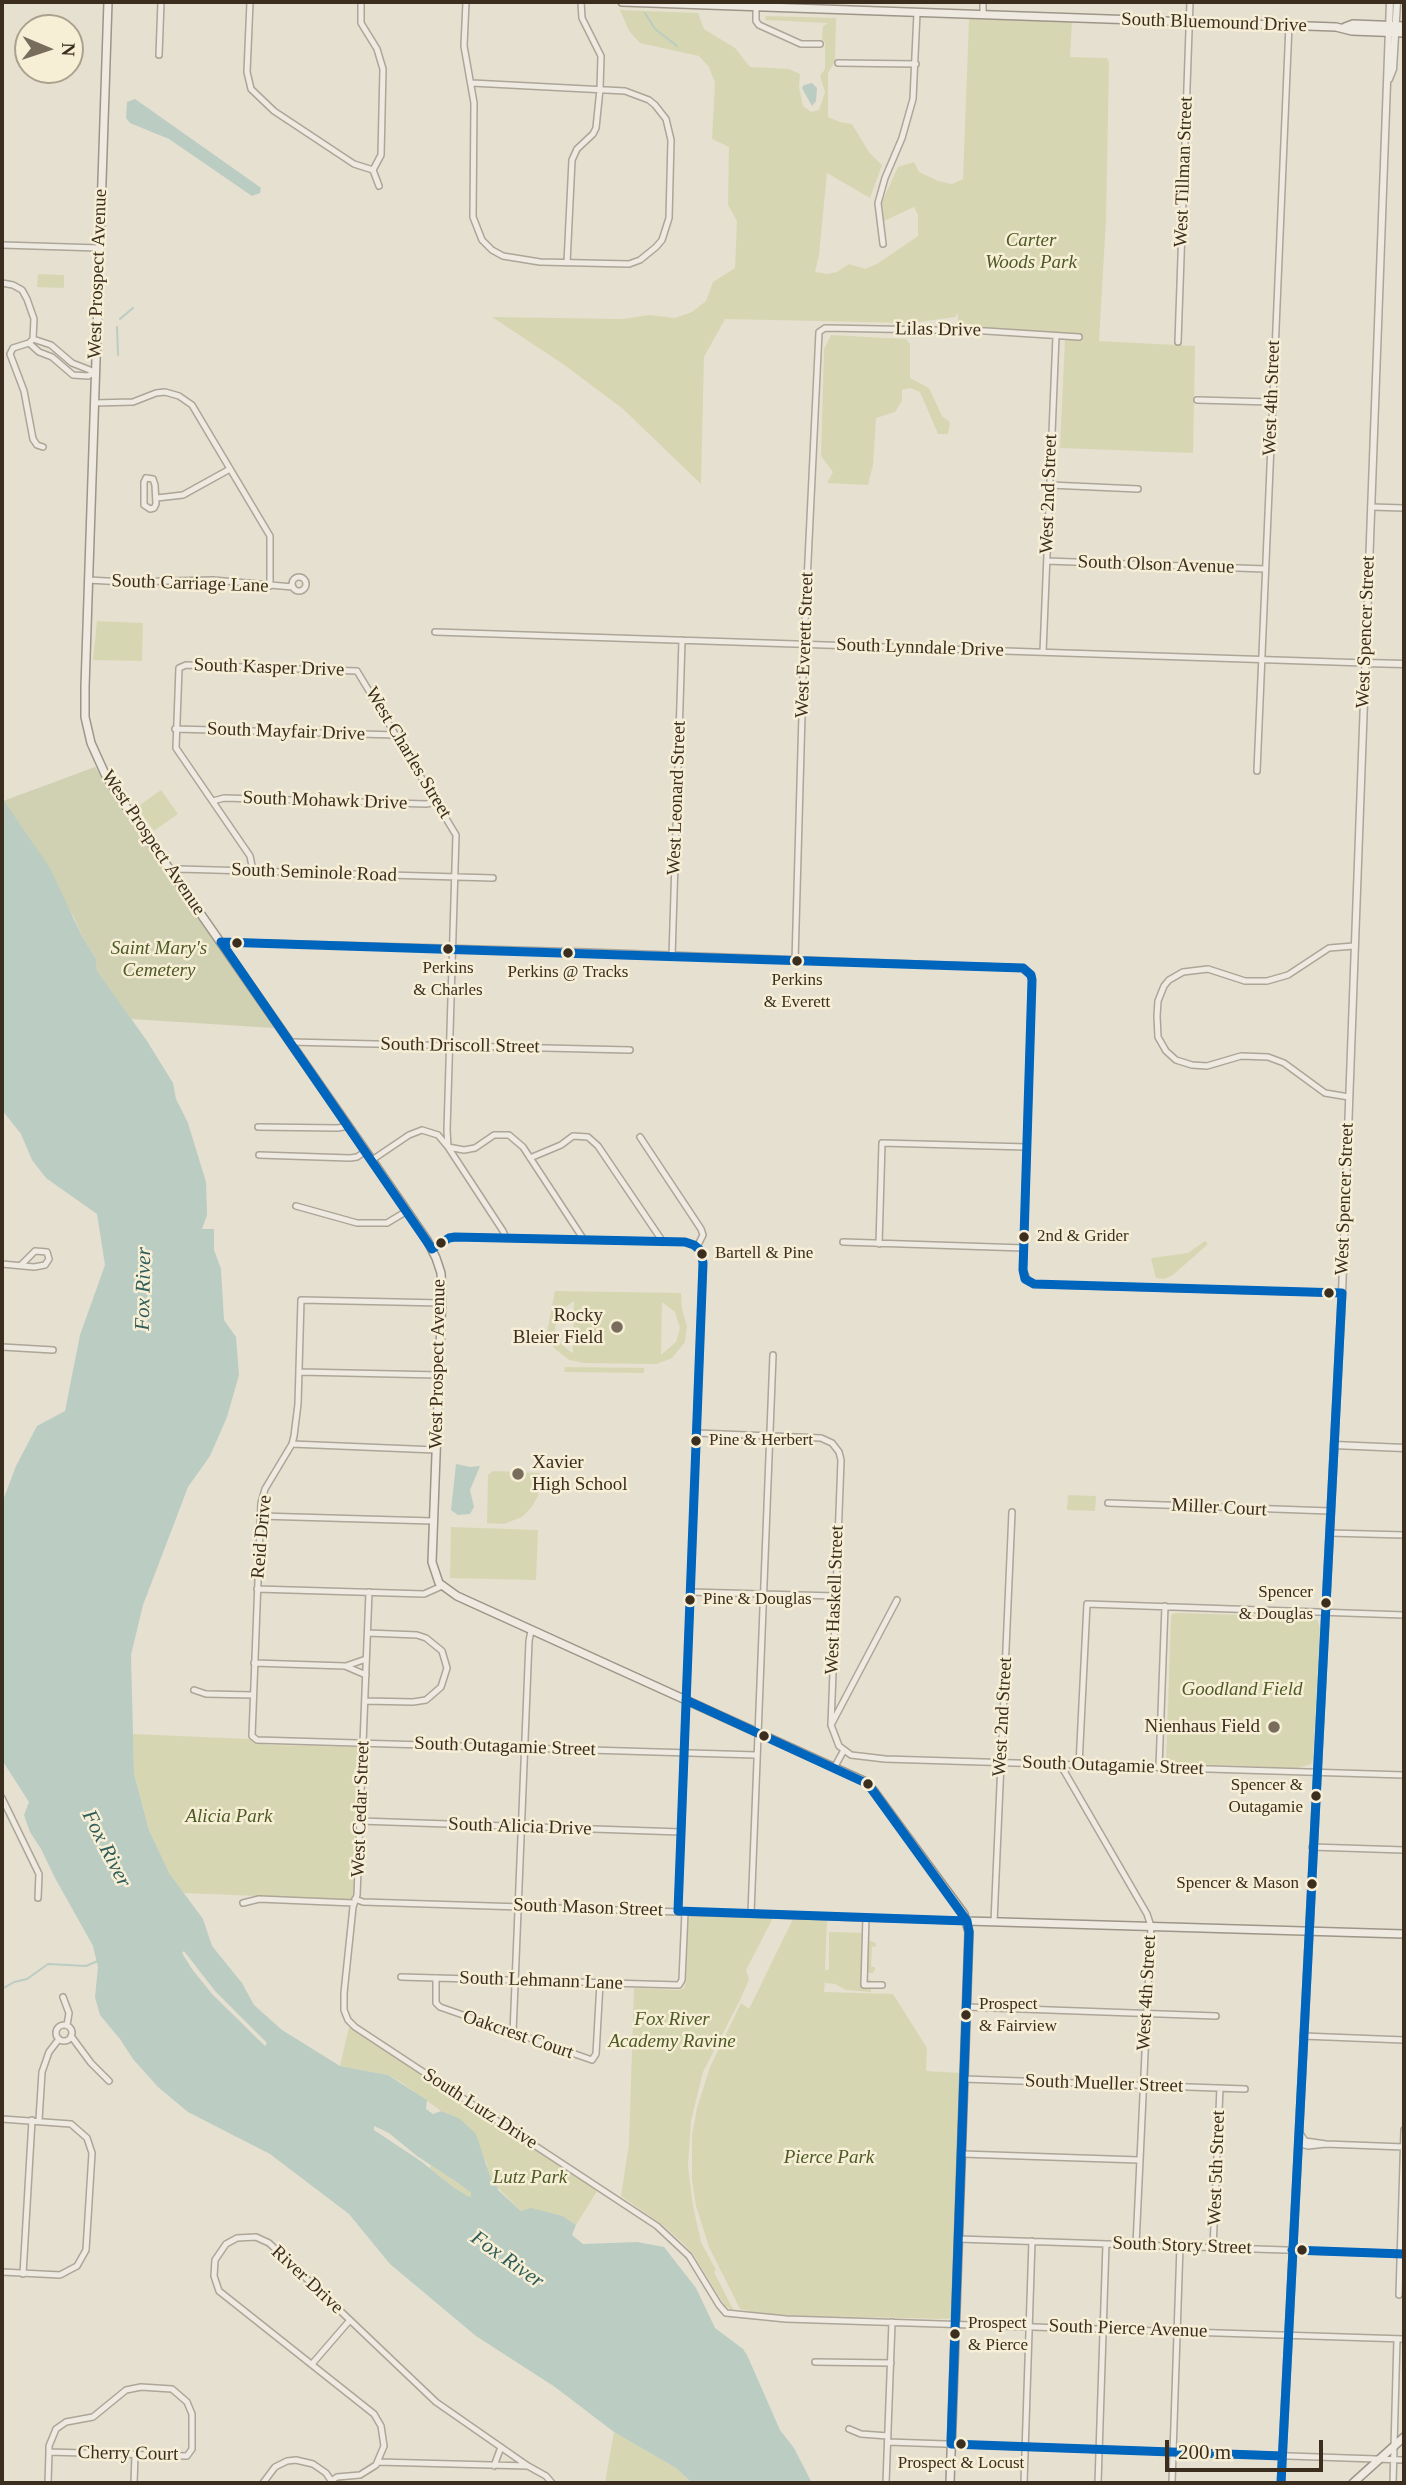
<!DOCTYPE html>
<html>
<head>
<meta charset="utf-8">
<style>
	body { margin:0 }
	#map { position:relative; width:1406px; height:2485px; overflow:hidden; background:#e6e0d0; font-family:"Times New Roman",serif }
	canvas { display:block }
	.frame { position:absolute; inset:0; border:4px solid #3c2e1f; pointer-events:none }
	.north { position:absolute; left:14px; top:14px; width:70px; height:70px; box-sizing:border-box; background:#f7eed6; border:2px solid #aca18d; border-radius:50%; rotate:92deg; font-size:19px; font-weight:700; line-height:28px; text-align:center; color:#3c2e1f }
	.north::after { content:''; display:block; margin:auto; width:24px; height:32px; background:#786c5d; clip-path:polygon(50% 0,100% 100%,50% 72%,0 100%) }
	.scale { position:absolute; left:1165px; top:2440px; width:158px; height:32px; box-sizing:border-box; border:4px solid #3c2e1f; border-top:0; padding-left:9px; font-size:21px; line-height:24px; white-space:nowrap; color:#3c2e1f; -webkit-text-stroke:5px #f7eed6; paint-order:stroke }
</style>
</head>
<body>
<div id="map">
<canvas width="1406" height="2485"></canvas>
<div class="frame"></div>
<div class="north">N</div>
<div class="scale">200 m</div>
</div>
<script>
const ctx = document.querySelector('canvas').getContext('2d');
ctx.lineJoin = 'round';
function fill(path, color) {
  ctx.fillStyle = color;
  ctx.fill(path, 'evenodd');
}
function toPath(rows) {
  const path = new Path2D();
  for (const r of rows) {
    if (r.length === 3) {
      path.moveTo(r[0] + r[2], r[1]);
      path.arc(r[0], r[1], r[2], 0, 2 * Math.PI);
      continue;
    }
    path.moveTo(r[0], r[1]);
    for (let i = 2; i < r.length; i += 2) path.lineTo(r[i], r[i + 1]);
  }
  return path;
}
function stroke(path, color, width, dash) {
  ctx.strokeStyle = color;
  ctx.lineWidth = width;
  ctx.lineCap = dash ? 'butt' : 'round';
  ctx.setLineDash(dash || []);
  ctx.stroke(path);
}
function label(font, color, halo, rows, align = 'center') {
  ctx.font = font + ' "Times New Roman",serif';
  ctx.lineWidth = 5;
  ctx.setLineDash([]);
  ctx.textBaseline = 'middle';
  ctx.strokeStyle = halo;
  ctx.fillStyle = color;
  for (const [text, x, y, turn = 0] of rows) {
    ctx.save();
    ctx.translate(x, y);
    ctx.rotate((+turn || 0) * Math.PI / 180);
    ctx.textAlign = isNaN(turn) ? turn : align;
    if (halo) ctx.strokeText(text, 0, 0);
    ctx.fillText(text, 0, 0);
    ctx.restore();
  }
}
fill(toPath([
	[620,10,698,13,704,29,735,48,750,67,789,69,800,74,799,87,803,106,811,112,819,110,825,92,820,76,825,69,825,43,822,39,823,26,828,23,765,20,766,16,836,18,835,61,828,73,828,117,840,122,852,124,869,152,882,165,870,198,827,173,819,255,815,272,827,274,837,272,849,264,865,269,877,264,918,236,918,215,914,207,884,221,882,202,898,167,914,162,919,172,938,181,952,184,963,179,969,19,1072,22,1070,57,1107,58,1109,62,1106,220,1099,341,1195,346,1193,453,1060,448,1065,339,1080,340,1080,334,958,326,958,313,955,317,911,323,725,319,704,357,701,484,623,409,563,364,492,317,623,319,649,315,675,318,692,312,706,301,713,282,735,268,737,221,728,205,729,147,712,139,715,83,709,67,699,56,640,43,629,31],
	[38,274,64,275,64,288,37,287],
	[831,335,906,339,910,344,910,378,929,388,942,416,950,422,948,434,938,434,920,392,910,388,902,390,902,401,895,412,876,418,873,465,868,485,827,483,833,472,821,456,824,349],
	[97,621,143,623,142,661,93,660],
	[161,790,178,814,154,831,137,807],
	[1205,1241,1208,1244,1173,1275,1164,1279,1156,1278,1151,1258,1188,1253],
	[555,1291,681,1293,682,1309,687,1326,685,1342,672,1358,657,1364,584,1363,569,1360,554,1348,547,1332],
	[574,1301,573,1352,572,1353,559,1342,555,1328,560,1311],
	[662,1302,675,1312,680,1328,676,1342,661,1355],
	[565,1367,644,1368,644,1373,564,1372],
	[493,1471,540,1473,538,1496,531,1508,522,1517,504,1524,487,1523,488,1475],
	[1068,1495,1096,1496,1095,1511,1067,1510],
	[451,1527,538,1530,536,1580,450,1578],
	[1177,1613,1312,1617,1318,1621,1320,1629,1313,1758,1311,1764,1298,1768,1166,1763,1171,1618,1172,1614],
	[133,1734,249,1739,268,1745,357,1747,360,1751,354,1890,351,1900,184,1893,169,1874,149,1830,134,1774],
	[694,1915,773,1918,746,1970,749,1979,741,1998,703,2072,691,2121,688,2166,693,2206,701,2242,716,2270,714,2272,734,2311,725,2306,693,2254,684,2244,664,2226,621,2196,629,2144,634,1988,679,1990,684,1988,686,1982,688,1919],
	[793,1919,827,1920,825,1971,829,1969,829,1932,868,1933,868,1940,876,1943,876,1946,872,1947,871,1967,875,1967,875,1970,873,1973,867,1973,867,1979,871,1980,871,1992,846,1990,835,1984,826,1983,825,1981,824,1992,893,1994,927,2048,926,2071,960,2073,952,2316,948,2319,768,2315,740,2309,709,2247,696,2206,692,2181,692,2136,697,2108,710,2067,741,2003,749,2009],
	[350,2023,599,2188,576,2225,563,2216,531,2209,521,2211,492,2182,488,2176,487,2163,459,2118,441,2111,401,2082,388,2075,340,2066],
	[431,2165,458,2183,471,2193,471,2196,469,2198,456,2189,430,2168],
	[614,2432,676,2468,692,2483,605,2483]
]), '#d6d7b2');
fill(toPath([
	[95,767,119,803,274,1028,131,1019,104,982,97,971,96,959,82,936,74,917,3,801]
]), '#d0d1b2');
fill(toPath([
	[812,83,817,88,816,101,812,106,802,88,804,85],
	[135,99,257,185,261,188,260,193,252,196,169,139,130,123,126,118,127,102],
	[2,798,50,868,82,936,96,959,97,971,147,1041,173,1083,176,1099,188,1123,206,1182,207,1215,202,1229,214,1229,214,1250,221,1269,224,1320,236,1337,239,1375,227,1417,210,1456,188,1487,143,1605,131,1655,134,1774,149,1830,169,1873,203,1919,212,1946,242,1983,254,2005,282,2030,340,2066,388,2075,427,2100,426,2109,433,2114,441,2111,459,2118,476,2134,492,2182,497,2184,498,2190,521,2211,531,2208,563,2216,576,2225,572,2235,583,2244,637,2242,664,2247,696,2288,715,2328,743,2349,747,2355,780,2430,794,2448,812,2483,692,2483,676,2468,614,2432,555,2387,476,2336,390,2264,349,2214,270,2154,188,2112,158,2087,133,2059,120,2039,100,2015,95,1997,98,1967,93,1946,55,1878,41,1849,30,1832,24,1815,29,1802,2,1760,2,1503,16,1466,37,1426,65,1411,80,1335,105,1265,97,1214,46,1178,32,1160,21,1134,2,1110],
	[184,1951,215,1991,267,2043,265,2046,212,1994,192,1969,182,1953],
	[374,2126,389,2133,417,2156,458,2183,471,2193,471,2196,469,2197,456,2189,422,2162,374,2130],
	[456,1464,470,1467,480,1466,470,1490,474,1507,470,1514,458,1515,451,1510]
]), '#bbccc2');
stroke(toPath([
	[645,13,655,29,677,46],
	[120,319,133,308],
	[117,327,118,355],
	[2,1989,14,1982,27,1979,48,1964,86,1966,98,1961]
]), '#bbccc2', 2);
const minor = toPath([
	[250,2,247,72,251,89,274,111,354,164,373,170,381,155,383,69,377,49,361,23,361,2],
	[466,2,464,46,474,103,473,217,482,240,492,250,503,256,540,262,629,264,640,260,656,247,662,240,669,218,671,140,666,119,655,105,649,100,625,91,472,83],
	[756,2,756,21,759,25,801,44,820,44],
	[983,15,983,2],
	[159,55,161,2],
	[838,63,916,64],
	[373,170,379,186],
	[883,244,878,203,885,178,902,138,913,99,917,13],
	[2,245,99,248],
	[567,263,572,160,577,149,593,134,596,128,600,89,601,56,582,18,581,2],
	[2,283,13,285,22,290,27,299,34,319,33,339,29,343,13,348,10,354,24,391,33,439,37,445,43,447],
	[33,339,51,345,72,363,95,372],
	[1178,342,1190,2],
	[29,343,39,352,52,357,73,375,88,376,95,372],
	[1197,400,1271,402],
	[94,403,133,402,156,393,165,392,179,396,192,405,270,536,270,586],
	[146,478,153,479,155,485,156,504,154,508,150,509,144,505,144,482,146,478],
	[1050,485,1138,489],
	[157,498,183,495,230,469],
	[1371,507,1404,508],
	[1047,561,1265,569],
	[299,584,7],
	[88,580,125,582,213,580,293,587],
	[435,632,1365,663],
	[1043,652,1056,336],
	[175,729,397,735],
	[1257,771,1289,25],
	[213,801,224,798,426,804,437,802],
	[172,871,179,869,493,878],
	[253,871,250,856,176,748,179,668,186,665,357,671,456,835,447,1130,448,1147,503,1231,506,1238],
	[221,942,588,952,1023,968,1031,975,1032,980,1023,1270,1028,1281,1034,1284,1056,1285,1342,1293],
	[672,957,682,640],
	[795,961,804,644,819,332,825,328,986,331,1079,337],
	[290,1042,630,1050],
	[1349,1097,1325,1093,1284,1063,1268,1057,1241,1056,1207,1066,1192,1065,1176,1060,1166,1051,1158,1037,1157,1016,1158,1001,1164,986,1169,980,1183,972,1208,969,1245,981,1267,981,1288,975,1329,948,1354,946],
	[258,1127,338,1128,348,1126],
	[640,1137,701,1229,703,1235,697,1247],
	[259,1155,350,1158,357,1157,366,1151],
	[530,1158,561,1145,573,1136,588,1137,598,1146,663,1242],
	[372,1160,409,1135,422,1130,438,1135,448,1147,464,1150,475,1148,494,1135,509,1135,523,1147,584,1240],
	[296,1206,357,1223,387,1223,407,1211],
	[843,1242,1024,1248],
	[879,1244,882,1143,1027,1147],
	[432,1249,449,1238,455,1237,685,1242,694,1245,701,1251,703,1263,678,1911],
	[2,1264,34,1267,45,1265,49,1259,47,1252,35,1251,21,1265],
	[442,1303,301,1300,298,1404,294,1436,292,1444,265,1489,261,1503,252,1736,257,1740,756,1755],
	[2,1347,53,1350],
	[300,1372,439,1375],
	[697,1433,821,1438,832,1443,839,1452,841,1460,831,1725,839,1746,851,1755,885,1759,1404,1775],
	[292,1444,436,1450],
	[1108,1503,1330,1511],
	[260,1516,433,1521],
	[1329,1533,1404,1535],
	[257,1589,424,1594,442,1586],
	[369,1592,357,1895,353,1907,344,1993,344,2010,348,2020,355,2027,657,2226,689,2256,719,2305,726,2313,786,2319,1404,2339],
	[690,1592,835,1596],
	[254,1663,345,1666,366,1675],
	[346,1666,366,1659],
	[194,1690,206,1694,253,1695],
	[365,1701,413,1702,426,1700,441,1687,447,1668,442,1651,426,1638,417,1635,368,1633],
	[831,1725,897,1600],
	[1060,1764,1147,1914,1151,1926,1136,2245],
	[1079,1765,1087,1604,1404,1615],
	[1159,1767,1165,1606],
	[834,1768,844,1750],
	[2,1798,39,1874,38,1898],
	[360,1821,681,1832],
	[1312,1847,1404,1850],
	[355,1899,363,1902,967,1921],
	[243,1903,259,1899,354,1903],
	[751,1913,773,1355],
	[866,1917,864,1985,882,1985],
	[994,1922,1012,1512],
	[401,1977,679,1985,682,1980,685,1912],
	[436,1978,436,2003,440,2007,592,2060,596,2054,600,1983],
	[63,1997,69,2013,67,2025],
	[967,2007,1216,2016],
	[64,2033,8],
	[513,2033,529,1641,531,1631],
	[71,2036,91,2063,109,2081],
	[1303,2036,1404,2040],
	[964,2079,1245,2089],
	[2,2119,71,2124,87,2138,92,2153,86,2250,77,2266,60,2275,2,2272],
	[39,2120,42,2072,49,2052,59,2039],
	[1300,2133,1305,2141,1326,2144,1404,2147],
	[1298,2143,1308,2146,1326,2144],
	[962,2154,1139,2160],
	[959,2239,1404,2254],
	[1213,2248,1220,2088],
	[23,2274,32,2120],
	[1399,2295,1404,2130],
	[815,2362,891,2363],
	[312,2364,350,2320],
	[849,2429,861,2434,888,2436],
	[888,2442,1404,2460],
	[378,2462,528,2466],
	[494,2466,501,2447],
	[331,2481,337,2477,360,2475,376,2465,384,2446,381,2426,374,2414,219,2291,214,2276,215,2260,226,2244,237,2238,256,2237,269,2243,436,2402,528,2466,546,2476,552,2483],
	[48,2483,49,2452,49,2446,56,2429,66,2422,93,2417,126,2390,141,2387,172,2389,187,2402,192,2414,192,2449,187,2456,49,2452],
	[134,2483,135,2455],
	[263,2483,275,2467,287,2461,296,2460,313,2464,326,2473,332,2482],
	[886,2483,892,2322],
	[1024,2483,1032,2241],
	[1098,2483,1106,2244],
	[1172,2483,1180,2246],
	[1393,2483,1397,2339]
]);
const tertiary = toPath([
	[1389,79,1393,69,1397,2],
	[1365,663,1404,664],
	[1334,1445,1404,1448],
	[1281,2483,1342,1293,1390,2]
]);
const secondary = toPath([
	[108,2,85,687,85,717,91,743,105,774,127,808,372,1160,427,1240,436,1258,441,1273,442,1295,432,1562,439,1583,457,1596,864,1781,873,1790,964,1914,969,1932,950,2483],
	[622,2,1336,27,1352,31,1404,33],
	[1345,27,1353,24,1404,26],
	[967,1921,1404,1934],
	[1353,2483,1404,2437]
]);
stroke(minor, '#aca598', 8);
stroke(tertiary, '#aca598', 9);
stroke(secondary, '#9c9588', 10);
stroke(minor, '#eeeae1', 5);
stroke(tertiary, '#eeeae1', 6);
stroke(secondary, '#eeeae1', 7);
stroke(toPath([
	[221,942,1023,968,1031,975,1032,980,1023,1270,1025,1279],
	[221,942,432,1249],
	[432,1249,449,1238,455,1237,685,1242,694,1245,701,1251,703,1263,678,1911,967,1921],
	[1025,1279,1034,1284,1342,1293],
	[686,1700,868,1784,967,1921,969,1932,951,2444],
	[1292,2250,1404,2254],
	[951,2444,1282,2456],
	[1281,2483,1342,1293]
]), '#0065bd', 9);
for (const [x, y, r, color] of [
	[237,943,6,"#3c2e1f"],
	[448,949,6,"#3c2e1f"],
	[568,953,6,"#3c2e1f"],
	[797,961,6,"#3c2e1f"],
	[1024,1237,6,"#3c2e1f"],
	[441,1243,6,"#3c2e1f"],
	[702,1254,6,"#3c2e1f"],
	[1329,1293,6,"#3c2e1f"],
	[617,1327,7,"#786c5d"],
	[696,1441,6,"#3c2e1f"],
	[518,1474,7,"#786c5d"],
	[690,1600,6,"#3c2e1f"],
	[1326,1603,6,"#3c2e1f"],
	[1274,1727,7,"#786c5d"],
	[764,1736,6,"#3c2e1f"],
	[868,1784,6,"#3c2e1f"],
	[1316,1796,6,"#3c2e1f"],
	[1312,1884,6,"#3c2e1f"],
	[966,2015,6,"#3c2e1f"],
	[1302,2250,6,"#3c2e1f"],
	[955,2334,6,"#3c2e1f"],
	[961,2444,6,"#3c2e1f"]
]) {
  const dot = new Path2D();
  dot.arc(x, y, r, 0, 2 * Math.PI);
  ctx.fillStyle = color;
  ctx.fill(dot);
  stroke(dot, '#f7eed6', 2.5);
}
label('17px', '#3c2e1f', '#f7eed6', [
	["Perkins",448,969,"center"],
	["& Charles",448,991,"center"],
	["Perkins @ Tracks",568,973,"center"],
	["Perkins",797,981,"center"],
	["& Everett",797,1003,"center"],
	["2nd & Grider",1037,1237],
	["Bartell & Pine",715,1254],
	["Pine & Herbert",709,1441],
	["Spencer",1313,1593,"right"],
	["& Douglas",1313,1615,"right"],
	["Pine & Douglas",703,1600],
	["Spencer &",1303,1786,"right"],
	["Outagamie",1303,1808,"right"],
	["Spencer & Mason",1299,1884,"right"],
	["Prospect",979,2005],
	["& Fairview",979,2027],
	["Prospect",968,2324],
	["& Pierce",968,2346],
	["Prospect & Locust",961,2464,"center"]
], 'left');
label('19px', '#3c2e1f', '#f7eed6', [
	["South Bluemound Drive",1214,23,2],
	["West Tillman Street",1184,172,-88],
	["West Prospect Avenue",98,274,-88],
	["Lilas Drive",938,330,1],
	["West 4th Street",1272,398,-88],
	["West 2nd Street",1049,494,-88],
	["South Olson Avenue",1156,565,2],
	["South Carriage Lane",190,584,2],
	["West Spencer Street",1366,632,-88],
	["West Everett Street",805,645,-88],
	["South Lynndale Drive",920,648,2],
	["South Kasper Drive",269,668,2],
	["South Mayfair Drive",286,732,2],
	["West Charles Street",408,753,59],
	["West Leonard Street",677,798,-88],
	["South Mohawk Drive",325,801,2],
	["West Prospect Avenue",153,843,56],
	["South Seminole Road",314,873,2],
	["South Driscoll Street",460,1046,1],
	["West Spencer Street",1345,1199,-88],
	["West Prospect Avenue",438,1364,-89],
	["Miller Court",1219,1508,3],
	["Reid Drive",262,1537,-85],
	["West Haskell Street",835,1600,-88],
	["West 2nd Street",1003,1717,-87],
	["South Outagamie Street",505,1747,2],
	["South Outagamie Street",1113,1766,2],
	["West Cedar Street",361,1809,-88],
	["South Alicia Drive",520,1827,2],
	["South Mason Street",588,1908,2],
	["South Lehmann Lane",541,1981,2],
	["West 4th Street",1147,1993,-87],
	["Oakcrest Court",518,2035,19],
	["South Mueller Street",1104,2084,2],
	["South Lutz Drive",480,2109,33],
	["West 5th Street",1217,2168,-88],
	["South Story Street",1182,2246,2],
	["River Drive",307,2280,43],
	["South Pierce Avenue",1128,2329,2],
	["Cherry Court",128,2454,1]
]);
label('italic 19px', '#4c5a25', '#f7eed6', [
	["Carter",1031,241],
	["Woods Park",1031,263],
	["Saint Mary's",159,949],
	["Cemetery",159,971],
	["Goodland Field",1242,1690],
	["Alicia Park",229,1817],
	["Fox River",672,2020],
	["Academy Ravine",672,2042],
	["Pierce Park",829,2158],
	["Lutz Park",530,2178]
]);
label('19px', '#3c2e1f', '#f7eed6', [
	["Rocky",603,1316],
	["Bleier Field",603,1338],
	["Xavier",532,1463,"left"],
	["High School",532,1485,"left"],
	["Nienhaus Field",1260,1727]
], 'right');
label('italic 21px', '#2e5d5a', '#f7eed6', [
	["Fox River",144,1289,-89],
	["Fox River",106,1849,63],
	["Fox River",507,2260,35]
]);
</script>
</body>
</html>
